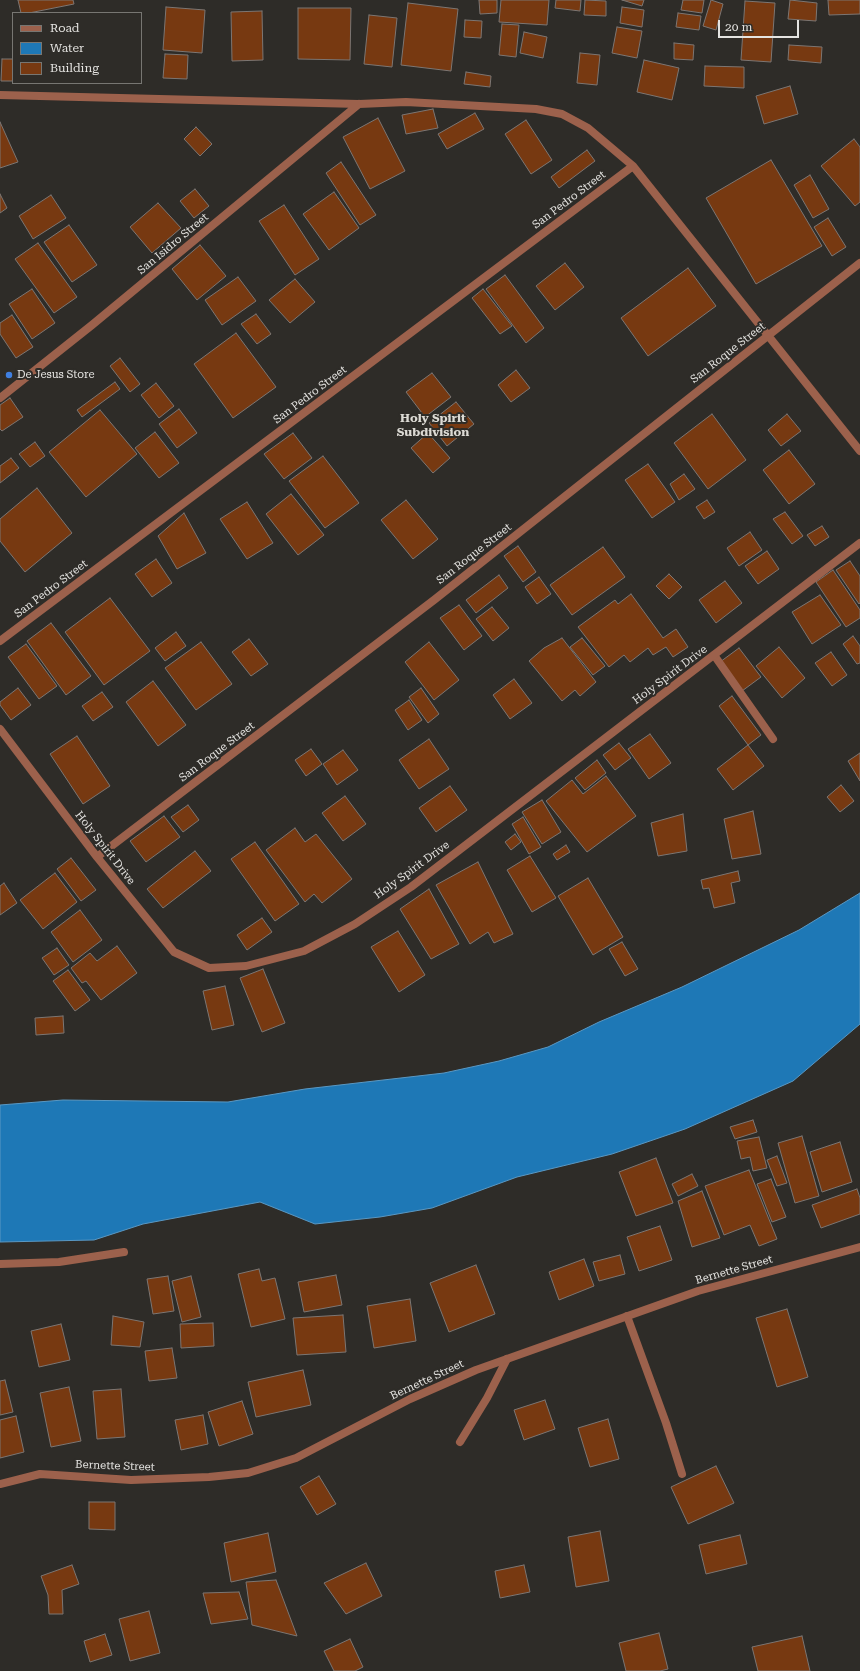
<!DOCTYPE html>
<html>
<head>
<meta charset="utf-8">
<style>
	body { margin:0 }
	#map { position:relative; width:860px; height:1671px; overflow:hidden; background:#2e2c28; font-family:"Roboto Serif",serif }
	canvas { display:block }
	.legend { position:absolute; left:12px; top:12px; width:130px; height:72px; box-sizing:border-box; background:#2e2c28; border:1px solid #777672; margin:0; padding:5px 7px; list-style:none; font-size:12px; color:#e5e4e1 }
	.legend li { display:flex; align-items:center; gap:8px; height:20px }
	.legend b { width:20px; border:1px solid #777672 }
	.scale { position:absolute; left:718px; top:20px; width:81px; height:18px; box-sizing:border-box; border:2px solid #e5e4e1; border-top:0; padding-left:5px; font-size:12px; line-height:14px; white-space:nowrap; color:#e5e4e1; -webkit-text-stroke:3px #2e2c28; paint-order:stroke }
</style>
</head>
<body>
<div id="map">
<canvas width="860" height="1671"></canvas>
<ul class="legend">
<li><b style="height:5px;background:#9c614c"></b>Road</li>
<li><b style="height:11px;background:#1e78b6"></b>Water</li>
<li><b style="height:11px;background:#773911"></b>Building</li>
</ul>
<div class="scale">20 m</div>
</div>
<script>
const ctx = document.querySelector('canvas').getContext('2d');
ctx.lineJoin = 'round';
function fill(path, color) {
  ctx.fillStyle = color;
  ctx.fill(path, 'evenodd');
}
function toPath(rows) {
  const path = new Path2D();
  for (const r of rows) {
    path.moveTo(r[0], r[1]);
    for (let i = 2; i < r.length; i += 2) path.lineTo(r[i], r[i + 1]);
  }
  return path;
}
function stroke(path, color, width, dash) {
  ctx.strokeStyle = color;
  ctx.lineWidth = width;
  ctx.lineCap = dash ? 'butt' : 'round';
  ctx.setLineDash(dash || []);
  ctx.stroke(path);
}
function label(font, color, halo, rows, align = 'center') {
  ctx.font = font + ' "Roboto Serif",serif';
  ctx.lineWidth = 4;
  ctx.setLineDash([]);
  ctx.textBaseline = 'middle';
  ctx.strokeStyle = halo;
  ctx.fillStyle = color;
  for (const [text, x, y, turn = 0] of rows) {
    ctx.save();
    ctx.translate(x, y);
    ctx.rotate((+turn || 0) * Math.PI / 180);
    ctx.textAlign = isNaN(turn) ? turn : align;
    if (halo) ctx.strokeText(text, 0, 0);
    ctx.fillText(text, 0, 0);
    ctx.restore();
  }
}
const water = toPath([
	[860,893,860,1024,793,1081,685,1129,612,1154,517,1177,432,1208,380,1217,315,1224,260,1202,143,1224,94,1240,0,1242,0,1105,63,1100,228,1102,305,1089,444,1073,499,1061,548,1047,599,1022,682,987,799,930,860,893]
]);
fill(water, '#1e78b6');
stroke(water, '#5a98c3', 1);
const building = toPath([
	[18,0,73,0,74,4,29,13,21,13,18,0],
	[479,0,497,0,497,13,480,14,479,0],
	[501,0,549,0,547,25,499,22,501,0],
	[556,0,581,0,580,11,555,8,556,0],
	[585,0,606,1,606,16,584,15,585,0],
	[622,0,644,0,642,6,622,0],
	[683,0,704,0,702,13,681,10,683,0],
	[711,0,723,4,716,30,703,26,711,0],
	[790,0,817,3,816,21,788,19,790,0],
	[828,0,860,0,860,14,829,15,828,0],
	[745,1,775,3,771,62,741,60,745,1],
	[408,3,458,9,451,71,401,65,408,3],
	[166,7,205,10,202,53,163,50,166,7],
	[622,7,644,10,642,27,620,23,622,7],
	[298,8,351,8,350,60,298,59,298,8],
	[262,11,263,60,232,61,231,12,262,11],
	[678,13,701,16,699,30,676,27,678,13],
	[369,15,397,18,392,67,364,64,369,15],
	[465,20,482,21,481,38,464,37,465,20],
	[502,24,519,25,516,57,499,55,502,24],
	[617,27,642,31,637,58,612,53,617,27],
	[524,32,547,37,543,58,520,53,524,32],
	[674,43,694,45,693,60,674,59,674,43],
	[789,45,822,47,821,63,788,60,789,45],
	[580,53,600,55,597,85,577,83,580,53],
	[165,54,188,55,187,79,163,78,165,54],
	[2,59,13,59,13,81,1,81,2,59],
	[644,60,679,68,672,100,637,92,644,60],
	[705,66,744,67,744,88,704,86,705,66],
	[466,72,491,76,490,87,464,84,466,72],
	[790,86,798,114,764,124,756,96,790,86],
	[433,109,438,128,406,134,402,115,433,109],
	[475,113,484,129,447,149,438,134,475,113],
	[378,118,405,171,370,189,343,137,378,118],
	[526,120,552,160,531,174,505,134,526,120],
	[0,122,18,162,0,168,0,122],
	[196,127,212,144,200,156,184,139,196,127],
	[854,139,860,147,860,202,855,206,821,166,854,139],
	[587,150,595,161,559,188,551,177,587,150],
	[771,160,822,246,756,284,706,198,771,160],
	[341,162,376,215,360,225,326,173,341,162],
	[810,175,829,209,813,218,794,185,810,175],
	[195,189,209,206,194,218,180,201,195,189],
	[334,192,359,228,329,250,303,214,334,192],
	[0,194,7,208,0,213,0,194],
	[51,195,66,218,33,239,19,216,51,195],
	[158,203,181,228,152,253,130,227,158,203],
	[284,205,319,259,295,275,259,221,284,205],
	[828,218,846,247,832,256,814,227,828,218],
	[69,225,97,265,72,282,44,242,69,225],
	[38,243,77,297,54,313,15,259,38,243],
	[200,245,226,276,197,300,172,269,200,245],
	[565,263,584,287,555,310,536,286,565,263],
	[688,268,716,306,648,356,621,318,688,268],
	[505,275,544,328,526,343,486,289,505,275],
	[238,277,256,301,222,325,205,300,238,277],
	[295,279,315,302,290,323,269,300,295,279],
	[32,289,55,323,32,339,9,304,32,289],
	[483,289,512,326,500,334,472,298,483,289],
	[256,314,271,334,257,344,241,324,256,314],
	[12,315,33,347,16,358,0,334,0,323,12,315],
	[236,333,276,387,233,418,194,364,236,333],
	[120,358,140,384,130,392,110,366,120,358],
	[516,370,530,388,511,402,498,385,516,370],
	[432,373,451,397,425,417,406,392,432,373],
	[115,382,120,389,82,417,77,410,115,382],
	[156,383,174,406,159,418,141,395,156,383],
	[10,398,23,417,2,431,0,429,0,405,10,398],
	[456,402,474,424,447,446,429,423,456,402],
	[179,409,197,433,177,448,159,424,179,409],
	[100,410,137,454,86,497,49,452,100,410],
	[712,414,746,460,708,489,674,443,712,414],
	[787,414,801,431,781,446,768,430,787,414],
	[155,432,179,463,159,478,135,448,155,432],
	[293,433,312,458,284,479,264,454,293,433],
	[428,433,450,458,433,473,411,448,428,433],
	[35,442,45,456,30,467,19,454,35,442],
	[789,450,815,484,789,504,763,470,789,450],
	[323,456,359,503,325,528,289,481,323,456],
	[11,458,19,468,0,483,0,466,11,458],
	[648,464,675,502,652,518,625,480,648,464],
	[684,474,695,489,679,500,670,484,684,474],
	[37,488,72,533,25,572,0,541,0,519,37,488],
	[291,494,324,535,298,555,266,514,291,494],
	[406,500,438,539,413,559,381,520,406,500],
	[707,500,715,512,704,519,696,507,707,500],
	[247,502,273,543,247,559,220,519,247,502],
	[785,512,803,536,792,544,773,519,785,512],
	[184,513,206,553,177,569,158,536,184,513],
	[822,526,829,537,815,546,807,535,822,526],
	[750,532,762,550,739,566,727,548,750,532],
	[518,546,536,572,523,582,504,556,518,546],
	[603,547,625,577,572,615,550,585,603,547],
	[767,551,779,569,758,584,745,566,767,551],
	[156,559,172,583,152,597,135,574,156,559],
	[850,561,860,576,860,603,859,604,836,570,850,561],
	[833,570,860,610,860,618,846,627,816,582,833,570],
	[669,574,682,587,669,599,656,586,669,574],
	[499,575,508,588,476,613,466,600,499,575],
	[539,577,551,594,537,604,525,587,539,577],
	[725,581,742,603,716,623,699,600,725,581],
	[631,594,663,638,676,629,688,647,673,657,666,647,653,655,648,648,630,662,624,655,609,667,578,627,615,600,618,604,631,594],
	[820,595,841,625,812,644,792,612,820,595],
	[110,598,150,651,104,685,65,632,110,598],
	[459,605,482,636,464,650,440,618,459,605],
	[492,607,509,628,493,641,476,619,492,607],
	[51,623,91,676,66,695,27,641,51,623],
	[176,632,186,646,165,661,155,648,176,632],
	[853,636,860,646,860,663,857,664,843,644,853,636],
	[562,638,596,682,580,696,575,690,562,701,529,661,544,648,562,638],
	[582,638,605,666,593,675,570,647,582,638],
	[249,639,268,664,251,676,232,652,249,639],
	[201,642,232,684,196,710,165,668,201,642],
	[429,642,459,680,434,700,405,662,429,642],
	[26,644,57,686,39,699,8,657,26,644],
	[779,647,805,678,782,698,756,666,779,647],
	[739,648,761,677,742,691,720,662,739,648],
	[831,652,847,675,832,686,815,663,831,652],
	[514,679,532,703,510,719,493,695,514,679],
	[153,681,186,725,158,746,126,702,153,681],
	[18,688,31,705,11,720,0,705,0,702,18,688],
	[421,688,439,714,428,723,409,697,421,688],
	[102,692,113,707,93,721,82,706,102,692],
	[732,696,761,735,748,745,719,706,732,696],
	[409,700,422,720,408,730,395,710,409,700],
	[650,734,671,763,649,779,628,749,650,734],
	[77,736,110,786,83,804,50,754,77,736],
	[429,739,449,769,419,789,399,760,429,739],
	[619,743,631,758,615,770,603,755,619,743],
	[748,745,764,766,733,790,717,769,748,745],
	[311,749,322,764,306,776,295,760,311,749],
	[343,750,358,770,337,785,323,764,343,750],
	[860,753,860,781,848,761,860,753],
	[597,760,606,773,585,790,575,778,597,760],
	[606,776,636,816,587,852,546,801,572,780,583,794,606,776],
	[841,785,854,801,840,812,827,797,841,785],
	[450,786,467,810,436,832,419,808,450,786],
	[345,796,366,824,343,841,322,813,345,796],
	[542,800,561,832,542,844,522,812,542,800],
	[188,805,199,820,183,832,171,817,188,805],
	[753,811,761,854,732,859,724,819,753,811],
	[683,814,687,851,658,856,651,823,683,814],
	[164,816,180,837,146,862,130,841,164,816],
	[523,817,541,847,529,854,512,824,523,817],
	[295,828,305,842,316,834,352,879,322,903,314,894,305,902,266,850,295,828],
	[515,834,521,842,511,850,505,842,515,834],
	[255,842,299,904,275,921,231,859,255,842],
	[566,845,570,852,557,860,553,854,566,845],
	[195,851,211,871,163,908,147,889,195,851],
	[530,856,556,898,532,912,507,870,530,856],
	[71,858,96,890,81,901,57,869,71,858],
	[478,862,513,934,494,943,488,932,470,944,436,885,478,862],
	[738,871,740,881,731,883,735,903,714,908,709,888,703,889,701,880,738,871],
	[55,873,77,902,43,929,20,900,55,873],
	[588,878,623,937,593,955,558,896,588,878],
	[4,883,17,903,0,915,0,886,4,883],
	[429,889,459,944,431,959,400,909,429,889],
	[80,910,102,940,73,962,51,932,80,910],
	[262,918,272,932,247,950,237,935,262,918],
	[398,931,425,975,399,992,371,947,398,931],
	[622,942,638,969,625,976,609,949,622,942],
	[117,946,137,973,101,1000,86,981,82,983,71,968,90,953,97,961,117,946],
	[57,948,69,965,54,975,42,958,57,948],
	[263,969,285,1023,262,1032,240,978,263,969],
	[68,970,90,1000,75,1011,53,981,68,970],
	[225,986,234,1025,212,1030,203,991,225,986],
	[63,1016,64,1033,36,1035,35,1018,63,1016],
	[753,1120,757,1132,735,1139,730,1127,753,1120],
	[802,1136,819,1196,795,1203,778,1143,802,1136],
	[759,1137,767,1168,753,1171,750,1157,741,1159,737,1141,759,1137],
	[840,1142,852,1182,822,1192,810,1152,840,1142],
	[777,1156,787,1183,777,1186,767,1160,777,1156],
	[656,1158,673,1203,636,1216,619,1172,656,1158],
	[749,1170,777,1239,759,1246,750,1225,724,1235,705,1186,749,1170],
	[692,1174,698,1186,678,1196,672,1184,692,1174],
	[771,1179,786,1217,772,1222,757,1184,771,1179],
	[857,1189,860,1198,860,1214,821,1228,812,1205,857,1189],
	[702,1191,720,1238,692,1247,678,1201,702,1191],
	[660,1226,672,1260,639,1271,627,1237,660,1226],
	[620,1255,625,1274,599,1281,593,1262,620,1255],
	[584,1259,594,1286,559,1300,549,1272,584,1259],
	[476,1265,495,1314,449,1332,430,1283,476,1265],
	[259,1269,262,1281,275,1278,285,1319,251,1327,238,1274,259,1269],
	[336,1275,342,1305,304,1312,298,1282,336,1275],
	[168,1276,174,1311,153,1314,147,1279,168,1276],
	[191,1276,201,1317,182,1322,172,1281,191,1276],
	[410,1299,416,1341,374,1348,367,1306,410,1299],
	[787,1309,808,1377,777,1387,756,1318,787,1309],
	[343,1315,346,1352,297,1355,293,1318,343,1315],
	[113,1316,144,1322,140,1347,111,1345,113,1316],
	[213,1323,214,1346,181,1348,180,1324,213,1323],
	[61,1324,70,1360,39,1367,31,1331,61,1324],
	[172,1348,177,1378,149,1381,145,1351,172,1348],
	[303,1370,311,1405,256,1417,248,1382,303,1370],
	[5,1380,13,1412,0,1415,0,1381,5,1380],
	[69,1387,81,1441,51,1447,40,1393,69,1387],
	[121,1389,125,1437,97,1439,93,1391,121,1389],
	[545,1400,555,1429,524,1440,514,1410,545,1400],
	[242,1401,253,1434,219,1446,208,1412,242,1401],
	[203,1415,208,1444,181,1450,175,1420,203,1415],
	[16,1416,24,1452,0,1458,0,1420,16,1416],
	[608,1419,619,1459,590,1467,578,1428,608,1419],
	[716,1466,734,1503,688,1524,671,1487,716,1466],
	[319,1476,336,1504,317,1515,300,1487,319,1476],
	[89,1502,115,1502,115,1530,89,1529,89,1502],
	[600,1531,609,1581,576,1587,568,1537,600,1531],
	[268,1533,276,1572,231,1582,224,1543,268,1533],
	[740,1535,747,1564,706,1574,699,1545,740,1535],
	[366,1563,382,1596,346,1614,324,1583,366,1563],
	[72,1565,79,1584,62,1590,63,1614,49,1614,48,1595,41,1576,72,1565],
	[524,1565,530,1592,500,1598,495,1571,524,1565],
	[276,1580,297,1636,252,1625,246,1582,276,1580],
	[239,1592,248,1619,211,1624,203,1593,239,1592],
	[149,1611,160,1653,130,1661,119,1619,149,1611],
	[659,1633,668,1669,660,1671,626,1671,619,1643,659,1633],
	[105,1634,112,1655,90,1662,84,1641,105,1634],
	[802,1636,810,1671,758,1671,752,1647,802,1636],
	[350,1639,363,1667,355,1671,334,1671,324,1651,350,1639]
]);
fill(building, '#773911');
stroke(building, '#7c7673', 1);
stroke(toPath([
	[714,655,773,739],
	[627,1316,666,1423,682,1474],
	[460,1442,487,1398,507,1359]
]), '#9c614c', 8);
stroke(toPath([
	[0,95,359,104,406,102,536,109,562,114,588,128,633,166,860,451],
	[0,398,92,325,359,104],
	[0,641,633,166],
	[0,729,97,857,174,952,209,968,246,966,304,951,355,924,411,887,860,543],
	[97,857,434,600,860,263],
	[0,1264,59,1262,124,1252],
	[0,1484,40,1474,131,1480,209,1477,248,1473,296,1458,410,1399,476,1370,698,1291,860,1247]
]), '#9c614c', 8);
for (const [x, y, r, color] of [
	[9,375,4,"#3f7fe0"]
]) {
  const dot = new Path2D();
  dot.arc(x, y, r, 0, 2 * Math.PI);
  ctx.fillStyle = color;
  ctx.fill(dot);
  stroke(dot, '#2e2c28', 1.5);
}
label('11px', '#e5e4e1', '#2e2c28', [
	["San Pedro Street",569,200,-37],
	["San Isidro Street",173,244,-40],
	["San Roque Street",728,353,-38],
	["San Pedro Street",310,395,-37],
	["San Roque Street",474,554,-38],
	["San Pedro Street",51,589,-37],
	["Holy Spirit Drive",670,675,-37],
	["San Roque Street",217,752,-37],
	["Holy Spirit Drive",105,848,52],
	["Holy Spirit Drive",412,870,-36],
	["Bernette Street",734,1270,-16],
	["Bernette Street",427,1380,-25],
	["Bernette Street",115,1466,2]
]);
label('11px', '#e5e4e1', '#2e2c28', [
	["De Jesus Store",17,375]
], 'left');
label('bold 12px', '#dcdad4', '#2e2c28', [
	["Holy Spirit",433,418],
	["Subdivision",433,432]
]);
</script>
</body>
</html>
